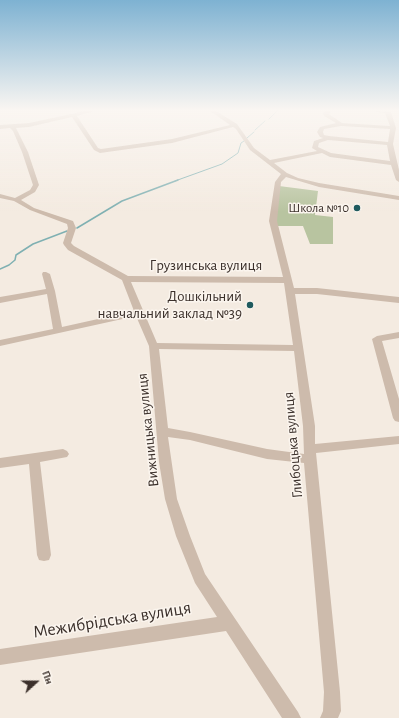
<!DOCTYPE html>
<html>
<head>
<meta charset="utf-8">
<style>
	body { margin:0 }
	#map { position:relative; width:399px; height:718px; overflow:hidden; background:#f4ebe1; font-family:"Alegreya Sans",sans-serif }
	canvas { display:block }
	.north { position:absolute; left:16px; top:662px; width:40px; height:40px; -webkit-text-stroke:3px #fbf5ee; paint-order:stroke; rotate:69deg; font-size:11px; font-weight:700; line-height:16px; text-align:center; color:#3b302b }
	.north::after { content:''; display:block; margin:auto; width:14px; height:18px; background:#3b302b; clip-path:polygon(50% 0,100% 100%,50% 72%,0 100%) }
</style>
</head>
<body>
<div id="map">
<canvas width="399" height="718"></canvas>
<div class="north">Пн</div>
</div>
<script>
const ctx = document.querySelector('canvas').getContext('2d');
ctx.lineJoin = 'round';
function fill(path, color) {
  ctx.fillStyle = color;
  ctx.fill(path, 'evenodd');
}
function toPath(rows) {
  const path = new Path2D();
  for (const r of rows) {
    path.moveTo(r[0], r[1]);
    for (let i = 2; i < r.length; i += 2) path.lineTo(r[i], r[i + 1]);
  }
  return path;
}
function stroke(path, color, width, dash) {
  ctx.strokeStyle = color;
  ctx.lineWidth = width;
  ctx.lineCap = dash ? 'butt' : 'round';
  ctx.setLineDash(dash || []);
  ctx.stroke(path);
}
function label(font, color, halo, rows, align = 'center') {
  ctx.font = font + ' "Alegreya Sans",sans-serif';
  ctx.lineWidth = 3;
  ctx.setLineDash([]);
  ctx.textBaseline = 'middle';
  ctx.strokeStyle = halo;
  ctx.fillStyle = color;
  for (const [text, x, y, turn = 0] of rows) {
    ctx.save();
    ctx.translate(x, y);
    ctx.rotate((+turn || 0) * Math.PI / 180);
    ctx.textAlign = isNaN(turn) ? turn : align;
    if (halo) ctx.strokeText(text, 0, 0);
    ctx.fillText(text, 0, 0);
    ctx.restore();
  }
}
fill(toPath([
	[279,186,318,191,315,215,333,217,333,244,310,244,303,226,277,226,276,209]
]), '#b8c4a0');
stroke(toPath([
	[269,119,277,111],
	[255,130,265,121],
	[247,138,254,132],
	[175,181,222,164,238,153,241,143,244,141]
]), '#7fb0b2', 1);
stroke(toPath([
	[77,228,122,201,178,180],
	[0,269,9,265,15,260,16,255,33,244,67,231]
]), '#7fb0b2', 1.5);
fill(toPath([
	[85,111,95,111,77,116,98,148,101,149,172,139,230,125,210,111,216,111,237,124,254,148,270,160,317,151,312,148,314,141,323,138,320,137,317,132,320,127,336,123,324,116,323,113,325,111,331,111,329,114,342,123,390,126,385,113,370,111,391,112,396,128,393,144,399,170,399,182,396,180,391,165,330,157,322,153,274,163,287,173,298,178,319,183,399,196,399,200,319,187,286,177,281,182,277,221,294,288,317,288,399,297,399,303,317,294,295,294,315,426,315,444,399,436,399,444,316,453,340,692,341,711,338,718,320,718,323,711,324,692,304,463,267,459,190,440,168,437,177,499,190,536,205,574,298,712,301,718,282,718,226,631,0,665,0,649,217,617,195,583,176,536,165,499,159,462,149,346,136,316,0,346,0,340,53,329,47,294,0,303,0,297,46,289,42,274,43,272,46,272,50,274,55,291,62,327,134,311,122,280,68,250,64,245,63,243,68,228,67,224,30,210,14,201,0,198,0,194,15,198,30,190,33,185,22,152,13,131,10,128,0,129,0,125,29,123,85,111],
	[72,117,94,150,100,153,172,143,233,127,236,129,250,150,281,174,275,182,269,221,283,277,128,276,74,246,71,243,76,228,73,221,34,208,21,200,35,192,39,185,28,152,16,128,29,127,72,117],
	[341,126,390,129,388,142,329,136,324,135,323,132,324,129,341,126],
	[328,140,387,145,390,161,331,153,318,147,319,143,328,140],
	[131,282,284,283,293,345,157,343,131,282],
	[159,349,294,351,303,426,304,454,267,449,190,432,168,428,159,349],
	[399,332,399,338,382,341,399,399,399,422,395,421,393,418,372,339,377,336,399,332],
	[63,449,67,451,69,454,67,457,40,462,51,555,49,560,44,561,39,560,37,555,29,464,0,468,0,458,63,449]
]), '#cdbbac');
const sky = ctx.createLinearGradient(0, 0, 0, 212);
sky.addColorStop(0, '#7eb2d2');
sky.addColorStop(0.52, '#faf6f2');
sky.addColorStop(1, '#faf6f200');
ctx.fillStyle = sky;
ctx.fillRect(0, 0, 399, 212);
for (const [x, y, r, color] of [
	[357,208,4,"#1f5a5e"],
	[250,305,4,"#1f5a5e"]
]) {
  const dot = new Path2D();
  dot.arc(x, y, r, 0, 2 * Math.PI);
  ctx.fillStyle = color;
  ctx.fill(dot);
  stroke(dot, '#fbf5ee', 1.5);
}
label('13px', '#3b302b', '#fbf5ee', [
	["Школа №10",349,208]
], 'right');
label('15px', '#3b302b', '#fbf5ee', [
	["Грузинська вулиця",206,265],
	["Вижницька вулиця",148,430,-96],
	["Глибоцька вулиця",293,445,-95]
]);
label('15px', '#3b302b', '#fbf5ee', [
	["Дошкільний",242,296],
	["навчальний заклад №39",242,313]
], 'right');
label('18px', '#3b302b', '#fbf5ee', [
	["Межибрідська вулиця",112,620,-9]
]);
</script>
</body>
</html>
